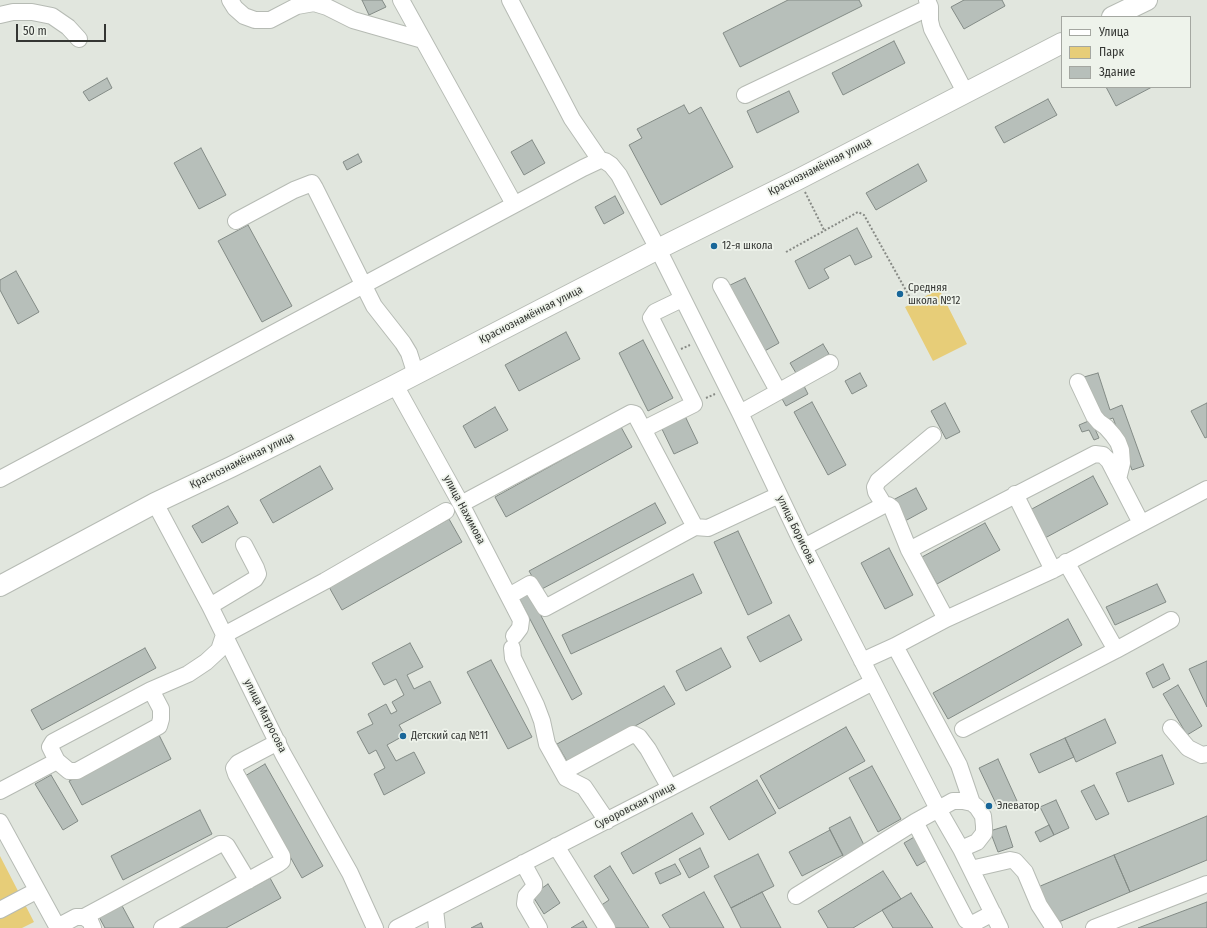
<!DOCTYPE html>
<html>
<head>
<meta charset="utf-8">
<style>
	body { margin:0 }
	#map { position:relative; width:1207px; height:928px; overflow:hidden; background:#e1e6de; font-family:"Fira Sans Condensed",sans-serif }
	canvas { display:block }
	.legend { position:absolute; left:1061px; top:16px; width:130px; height:72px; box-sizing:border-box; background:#eef3eb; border:1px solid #a4a7a1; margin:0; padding:5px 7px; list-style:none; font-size:12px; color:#343633 }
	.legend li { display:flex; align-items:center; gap:8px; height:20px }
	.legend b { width:20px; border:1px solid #a4a7a1 }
	.scale { position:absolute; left:16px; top:24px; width:90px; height:18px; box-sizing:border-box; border:2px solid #343633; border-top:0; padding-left:5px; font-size:12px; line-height:14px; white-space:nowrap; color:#343633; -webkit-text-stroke:3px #eef3eb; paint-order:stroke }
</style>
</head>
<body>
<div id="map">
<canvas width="1207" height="928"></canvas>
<ul class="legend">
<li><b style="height:5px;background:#fff"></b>Улица</li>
<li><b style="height:11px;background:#e7cd78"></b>Парк</li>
<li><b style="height:11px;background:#b7bfba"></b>Здание</li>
</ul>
<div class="scale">50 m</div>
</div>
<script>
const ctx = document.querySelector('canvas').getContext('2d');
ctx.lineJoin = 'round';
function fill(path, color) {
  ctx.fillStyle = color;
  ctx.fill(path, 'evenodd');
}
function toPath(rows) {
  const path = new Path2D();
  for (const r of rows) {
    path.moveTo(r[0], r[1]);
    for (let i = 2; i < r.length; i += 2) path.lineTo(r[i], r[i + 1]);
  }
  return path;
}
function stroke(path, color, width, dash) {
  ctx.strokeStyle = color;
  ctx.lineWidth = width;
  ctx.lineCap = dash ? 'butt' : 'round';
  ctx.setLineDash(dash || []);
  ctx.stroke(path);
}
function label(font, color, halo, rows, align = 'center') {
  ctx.font = font + ' "Fira Sans Condensed",sans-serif';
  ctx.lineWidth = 3.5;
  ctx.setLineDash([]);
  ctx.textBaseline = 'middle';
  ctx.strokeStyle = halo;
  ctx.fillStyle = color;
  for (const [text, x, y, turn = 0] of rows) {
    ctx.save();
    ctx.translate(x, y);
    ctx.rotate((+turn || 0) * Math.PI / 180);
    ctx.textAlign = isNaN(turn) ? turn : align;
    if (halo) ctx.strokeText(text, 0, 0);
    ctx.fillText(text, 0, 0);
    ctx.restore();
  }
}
fill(toPath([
	[939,289,967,344,933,361,905,307],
	[0,856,34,922,22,928,0,928]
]), '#e7cd78');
const building = toPath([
	[362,0,382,0,386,7,369,15,362,0],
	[788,0,859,0,862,6,740,67,723,33,788,0],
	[964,0,1002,0,1005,6,964,29,951,7,964,0],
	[894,41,905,63,843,95,832,73,894,41],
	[107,78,112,88,89,101,83,92,107,78],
	[1106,87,1152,87,1116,106,1106,87],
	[789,91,799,112,757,133,747,111,789,91],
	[1048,99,1057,115,1004,143,995,127,1048,99],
	[684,105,689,114,701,107,733,167,661,205,629,145,642,138,637,129,684,105],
	[532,140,545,163,524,175,511,152,532,140],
	[201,148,226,195,199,209,174,163,201,148],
	[358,154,362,162,347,170,343,162,358,154],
	[918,164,927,181,876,210,866,193,918,164],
	[615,196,624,213,604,224,595,207,615,196],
	[248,225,292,306,262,322,218,241,248,225],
	[857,228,872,257,855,265,850,255,824,269,829,278,809,289,795,261,857,228],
	[16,271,39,312,18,324,0,290,0,280,16,271],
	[745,278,779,343,761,353,726,287,745,278],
	[566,332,580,359,519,391,505,365,566,332],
	[643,340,673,398,648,411,619,353,643,340],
	[823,344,829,354,796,373,790,363,823,344],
	[860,373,867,386,852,394,845,381,860,373],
	[1098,373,1110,410,1122,405,1144,466,1132,470,1113,418,1104,421,1084,377,1098,373],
	[804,386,808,394,786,406,781,397,804,386],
	[812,402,846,465,828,475,794,412,812,402],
	[945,403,960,432,946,439,931,411,945,403],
	[1207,403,1207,437,1205,438,1191,411,1207,403],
	[495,407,508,430,475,448,463,426,495,407],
	[684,414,698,443,674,454,660,425,684,414],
	[1091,420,1099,438,1094,440,1089,430,1082,432,1079,425,1091,420],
	[621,427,632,447,506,517,495,497,621,427],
	[320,466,333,489,273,523,260,500,320,466],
	[1093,476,1108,504,1045,538,1030,510,1093,476],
	[916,488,927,509,905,521,893,500,916,488],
	[655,503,666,523,540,590,529,571,655,503],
	[228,506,238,523,202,543,192,526,228,506],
	[449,519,462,542,342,610,329,587,449,519],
	[985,523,1000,550,937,584,922,557,985,523],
	[738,531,772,603,748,615,714,542,738,531],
	[889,548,913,595,885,609,861,563,889,548],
	[693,574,702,593,571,654,562,635,693,574],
	[1157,584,1166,602,1115,625,1106,607,1157,584],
	[528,591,582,694,572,700,518,596,528,591],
	[789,615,802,640,760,662,747,637,789,615],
	[1068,619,1082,645,948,719,933,693,1068,619],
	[410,643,423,667,407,675,414,689,430,681,441,703,399,725,405,735,387,745,396,761,414,752,425,773,384,795,374,774,385,768,376,750,369,754,357,732,373,724,368,714,386,704,391,714,397,711,392,702,404,695,396,679,384,685,372,663,410,643],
	[145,648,156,668,42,730,31,710,145,648],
	[721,648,731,667,686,691,676,671,721,648],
	[491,660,532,737,508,749,467,672,491,660],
	[1207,661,1207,707,1189,669,1207,661],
	[1163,664,1170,679,1153,688,1146,673,1163,664],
	[1178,685,1202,726,1187,735,1163,694,1178,685],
	[664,686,675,704,568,763,557,744,664,686],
	[1105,719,1116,743,1076,762,1065,738,1105,719],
	[846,727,865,761,779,809,760,776,846,727],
	[159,735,171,759,82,805,69,781,159,735],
	[1065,738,1074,757,1039,773,1030,754,1065,738],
	[1162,755,1174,784,1128,802,1116,773,1162,755],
	[998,759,1017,801,999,810,979,768,998,759],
	[265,764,323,866,302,878,245,776,265,764],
	[872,766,901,819,878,832,849,778,872,766],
	[51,775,78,821,63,830,35,784,51,775],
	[757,780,776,813,729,840,710,807,757,780],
	[1094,785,1109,814,1096,820,1081,791,1094,785],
	[1056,800,1069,828,1054,835,1040,807,1056,800],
	[200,810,212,834,123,880,111,856,200,810],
	[692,813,704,834,633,874,621,853,692,813],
	[1207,816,1207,860,1130,892,1114,855,1207,816],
	[850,817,866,849,845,860,829,828,850,817],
	[1049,825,1054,835,1040,842,1035,832,1049,825],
	[1006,826,1013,847,998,852,990,831,1006,826],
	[830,830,843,855,802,876,789,852,830,830],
	[916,836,929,859,917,866,904,843,916,836],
	[700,848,709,867,689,878,679,859,700,848],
	[758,854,774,886,731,908,714,876,758,854],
	[1114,855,1130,892,1054,924,1038,887,1114,855],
	[675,864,681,874,660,884,655,873,675,864],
	[610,866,649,928,614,928,600,906,609,900,594,876,610,866],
	[883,871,901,899,853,928,828,928,818,911,883,871],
	[270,878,281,898,226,928,178,928,270,878],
	[548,884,560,903,544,914,532,895,548,884],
	[704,892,724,928,670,928,662,915,704,892],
	[762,892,781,928,741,928,731,908,762,892],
	[911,893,933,928,893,928,882,910,911,893],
	[120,902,134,928,105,928,98,915,120,902],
	[1207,902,1207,928,1138,928,1207,902],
	[583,921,587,928,571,928,583,921],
	[481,923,483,928,471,928,481,923]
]);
fill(building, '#b7bfba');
stroke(building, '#838b86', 1);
const minor = toPath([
	[230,0,235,8,244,16,255,20,270,20,297,6,314,3,327,7,353,20,423,40],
	[401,0,514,204],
	[510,0,572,119,600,160],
	[927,0,930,7,930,21,932,29,965,92],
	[0,15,13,12,32,12,52,16,68,27,79,39],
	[745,95,930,7],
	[236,221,294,190,312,183,315,188,374,306,403,343,409,353,416,375],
	[721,286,778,391],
	[1078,382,1094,416,1099,422,1106,427,1113,435,1118,442,1121,450,1122,463,1118,479],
	[395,385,461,504,521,620,520,628,514,636],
	[740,413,830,363],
	[644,429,694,404,651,318,655,312,682,299],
	[0,479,583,168,600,160,605,161,611,165,619,175,658,249,740,413,804,547,938,809,961,849,1000,928],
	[1015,494,1053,570],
	[155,503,210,606,283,754,350,873,375,928],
	[461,504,631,413,635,414,695,527,708,528,779,495],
	[884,505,876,492,875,487,878,481,933,435],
	[804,547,884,505,888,505,892,508,909,550,946,619],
	[909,550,1095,454,1103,455,1109,461,1141,523],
	[1066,562,1116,650],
	[509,596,530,584,545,608,695,527],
	[210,606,255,579,258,574,256,568,244,545],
	[895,646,959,765,972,803],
	[512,648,513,658,536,705,542,721,547,744,566,778,584,787,607,821],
	[862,661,895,646,946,619,1053,570,1207,489],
	[151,690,188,674,206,662,219,650,224,635,325,581,446,511],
	[151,690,161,709,161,719,159,726,77,771,69,771,57,761,50,747,53,742,151,690],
	[1171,728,1188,748,1202,755,1207,754],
	[963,729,1116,650,1171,620],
	[563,772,633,734,639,737,648,749,670,788],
	[0,791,57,761],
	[0,822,58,928],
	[915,822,966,920,969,922,974,923,993,913],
	[556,846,607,928],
	[523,863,534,883,534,887,526,896,525,904,539,928],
	[971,869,1010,860,1015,861,1025,872,1039,905,1054,928],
	[796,896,915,822,953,801,963,801,972,803,977,807,983,816,984,826,984,833,977,842,961,849],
	[435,909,437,928],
	[0,910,36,891],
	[84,917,220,844,224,844,227,846,248,881],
	[57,927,76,917,84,917,90,921,93,928],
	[162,928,278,864,282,861,282,856,236,774,234,768,238,763,278,742],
	[397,928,670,788,873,682],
	[1094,928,1207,884]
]);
const major = toPath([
	[1112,17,1147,0],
	[0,586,155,503,231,467,395,385,658,249,799,179,1062,43]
]);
stroke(minor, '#b6bbb4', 18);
stroke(major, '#b6bbb4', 22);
stroke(toPath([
	[805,192,824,230],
	[786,252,858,212,864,215,913,303],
	[681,349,690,345],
	[706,398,715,394]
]), '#878a85', 2, [2, 2]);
stroke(minor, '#fff', 16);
stroke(major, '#fff', 20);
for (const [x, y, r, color] of [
	[714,246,4,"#186699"],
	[900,294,4,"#186699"],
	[403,736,4,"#186699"],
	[989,806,4,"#186699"]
]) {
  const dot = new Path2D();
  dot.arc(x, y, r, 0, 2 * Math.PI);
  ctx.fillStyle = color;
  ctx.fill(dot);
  stroke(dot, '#eef3eb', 1.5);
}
label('11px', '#343633', '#eef3eb', [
	["Краснознамённая улица",820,167,-27],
	["Краснознамённая улица",531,315,-27],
	["Краснознамённая улица",242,461,-26],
	["улица Нахимова",464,510,62],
	["улица Борисова",796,530,64],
	["улица Матросова",265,716,63],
	["Суворовская улица",635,806,-27]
]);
label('11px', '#343633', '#eef3eb', [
	["12-я школа",722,246],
	["Средняя",908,288],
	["школа №12",908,301],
	["Детский сад №11",411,736],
	["Элеватор",997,806]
], 'left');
</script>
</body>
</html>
